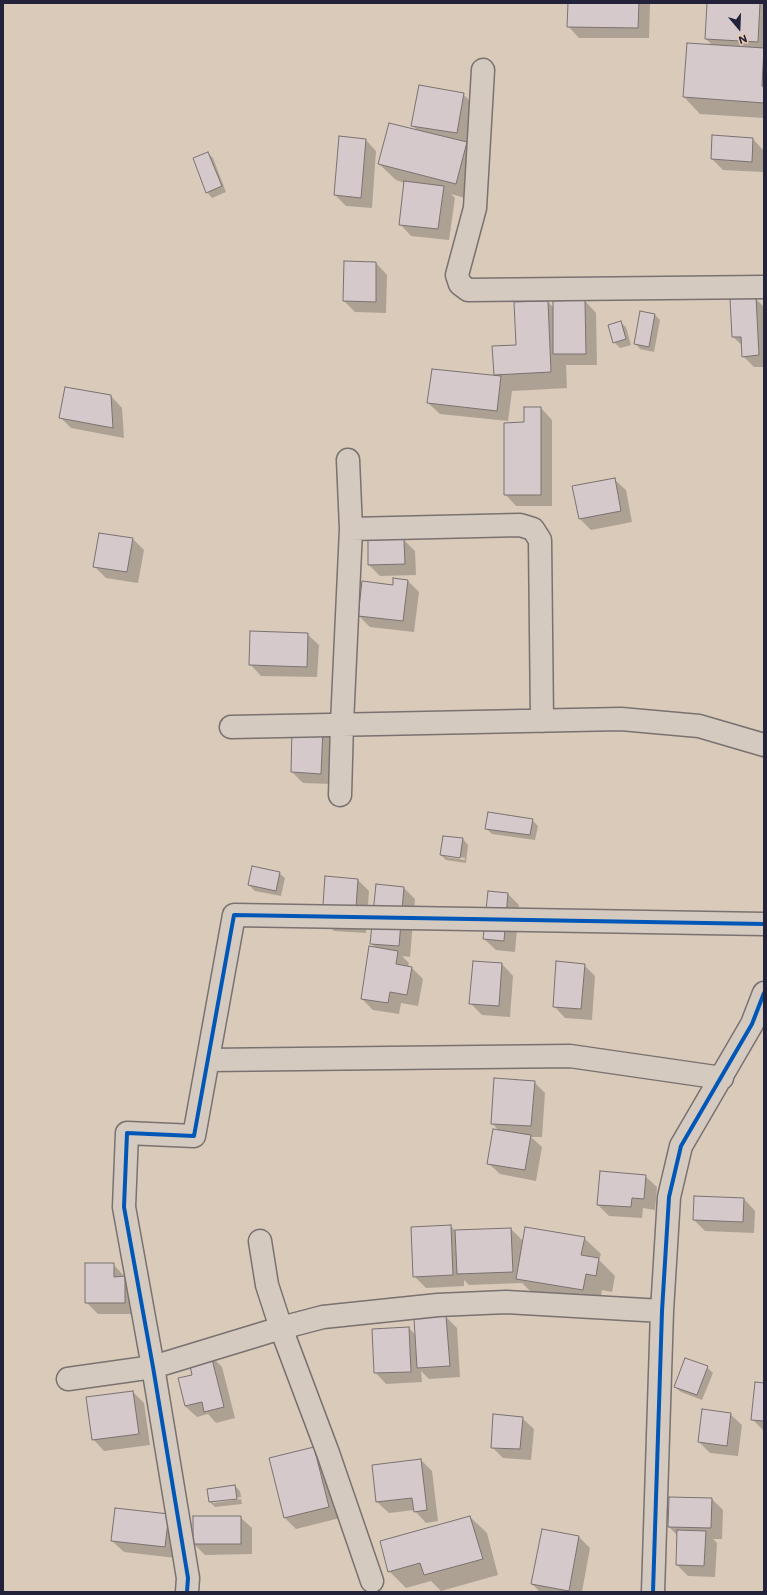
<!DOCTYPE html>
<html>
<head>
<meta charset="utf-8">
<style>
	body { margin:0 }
	#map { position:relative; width:767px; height:1595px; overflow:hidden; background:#d9caba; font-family:Mali,sans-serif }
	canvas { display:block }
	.frame { position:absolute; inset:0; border:4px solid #22223b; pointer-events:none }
	.north { position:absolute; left:719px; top:8px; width:40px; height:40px; -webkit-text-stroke:3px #e6caad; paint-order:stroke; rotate:161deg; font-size:11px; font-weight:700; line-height:16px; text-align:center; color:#22223b }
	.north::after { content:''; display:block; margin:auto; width:14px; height:18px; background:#22223b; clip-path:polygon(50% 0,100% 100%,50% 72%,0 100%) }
</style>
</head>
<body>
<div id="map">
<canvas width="767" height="1595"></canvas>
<div class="frame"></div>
<div class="north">N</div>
</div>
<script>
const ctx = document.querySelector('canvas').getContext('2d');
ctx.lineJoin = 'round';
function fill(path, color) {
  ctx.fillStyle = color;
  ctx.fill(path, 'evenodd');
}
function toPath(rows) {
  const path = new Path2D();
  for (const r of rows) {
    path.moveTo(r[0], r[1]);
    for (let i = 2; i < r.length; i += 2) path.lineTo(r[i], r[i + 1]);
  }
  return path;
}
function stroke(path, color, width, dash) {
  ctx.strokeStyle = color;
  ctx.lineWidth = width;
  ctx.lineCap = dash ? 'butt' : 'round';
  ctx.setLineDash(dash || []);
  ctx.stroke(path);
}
fill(toPath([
	[569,3,650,3,649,38,579,38,568,26],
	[708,3,764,3,764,118,700,114,684,97,713,46,706,39],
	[463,94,474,105,468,145,483,160,472,200,451,194,455,198,449,240,411,236,400,224,405,183,396,180,379,164,418,131,412,125],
	[365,139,376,151,372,208,346,206,335,195],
	[753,139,764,151,763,172,723,170,712,159],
	[208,153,213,158,226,192,212,198,207,192],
	[376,263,387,275,386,313,355,312,344,301],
	[755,298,764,307,764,367,754,367,743,356,743,346,733,337],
	[585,301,596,313,597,365,566,365,567,388,512,391,508,421,440,414,428,403,497,377,495,374,548,302,554,308],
	[641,312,655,315,660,320,654,352,640,349,635,343],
	[620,322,626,327,631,345,620,348,614,342],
	[111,396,122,408,124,438,71,428,60,417],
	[541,408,552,420,552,506,516,506,505,494,525,423],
	[614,479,626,490,632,522,591,530,580,519],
	[133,539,144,550,138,583,106,578,94,566],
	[404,540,415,551,416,575,380,576,369,565],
	[394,579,408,581,419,592,414,632,370,627,359,616,393,586],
	[307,634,319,645,317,677,261,676,250,664],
	[323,730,334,741,332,784,303,783,292,772],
	[532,820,538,826,535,840,492,834,486,828],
	[444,837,463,839,468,845,466,863,446,860,441,855],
	[446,855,465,858,465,860,446,857],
	[279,873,285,878,281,896,255,891,249,885],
	[326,877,358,880,369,891,366,933,334,931,323,919],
	[377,885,404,888,415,899,410,957,402,956,409,963,408,967,411,967,423,979,418,1006,401,1003,399,1014,373,1010,362,999,376,948,371,943],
	[489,893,508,894,519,905,515,952,496,950,484,939],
	[474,962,502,964,513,976,510,1017,482,1015,470,1003],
	[584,965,595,976,592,1020,565,1018,554,1006],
	[534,1082,545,1093,542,1137,531,1137,542,1147,536,1181,500,1174,488,1163,499,1131,492,1123],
	[645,1176,657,1187,655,1210,643,1208,642,1218,609,1216,598,1205],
	[744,1199,755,1211,754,1233,705,1231,694,1220],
	[450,1226,456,1231,511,1229,524,1242,584,1238,601,1254,599,1260,615,1276,612,1292,602,1290,599,1306,534,1295,522,1283,469,1285,464,1280,464,1286,426,1288,414,1276],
	[113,1264,136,1289,136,1314,98,1314,86,1302],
	[446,1317,457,1328,460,1377,429,1379,421,1371,422,1382,386,1384,375,1372,409,1328,416,1335],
	[211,1356,222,1367,235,1418,216,1423,208,1414,197,1417,185,1406,194,1375],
	[707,1367,713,1373,702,1400,681,1392,675,1387],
	[764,1384,764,1431,752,1419],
	[133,1392,144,1403,150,1445,104,1451,93,1439],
	[730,1414,742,1425,738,1456,710,1453,699,1442],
	[522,1418,534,1429,531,1460,503,1458,492,1447],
	[313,1448,325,1459,340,1518,296,1529,285,1518],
	[421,1460,432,1471,438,1521,426,1523,414,1510,389,1513,377,1502,373,1466],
	[235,1486,240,1491,241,1497,213,1501,213,1503,241,1499,242,1504,215,1507,210,1502],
	[712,1499,723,1510,722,1539,713,1539,717,1543,715,1577,688,1576,677,1565,678,1536,669,1527],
	[169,1515,176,1558,124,1552,112,1541],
	[194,1517,240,1517,252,1528,252,1554,205,1555,194,1544],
	[470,1517,487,1533,498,1575,441,1591,431,1581,406,1588,389,1571],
	[543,1530,579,1537,590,1548,582,1592,540,1592,532,1584]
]), '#0003');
const building = toPath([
	[568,3,639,3,638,28,567,27,568,3],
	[707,3,760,3,758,42,705,39,707,3],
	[687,43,764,48,762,86,764,87,764,103,683,97,687,43],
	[419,85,464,93,457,133,411,126,419,85],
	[389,123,467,142,456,184,378,164,389,123],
	[712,135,753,138,752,162,711,159,712,135],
	[339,136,366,139,361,198,334,195,339,136],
	[208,152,222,186,206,193,193,158,208,152],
	[404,181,444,186,438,229,399,225,404,181],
	[344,261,376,262,376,302,343,301,344,261],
	[756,297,759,355,742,357,741,337,732,337,730,299,756,297],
	[585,300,586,354,553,354,553,301,585,300],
	[548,301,551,372,494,375,492,346,516,345,514,302,548,301],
	[640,311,655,314,649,347,634,344,640,311],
	[621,321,626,339,613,343,608,325,621,321],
	[432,369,501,376,497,411,427,403,432,369],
	[65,387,111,395,113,428,59,418,65,387],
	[524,407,541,407,541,495,504,495,504,423,524,422,524,407],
	[615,478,621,511,579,519,572,486,615,478],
	[99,533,133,538,127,572,93,567,99,533],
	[404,539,405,564,368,565,368,540,404,539],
	[393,578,408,580,403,621,358,616,362,581,393,585,393,578],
	[250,631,308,633,307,667,249,665,250,631],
	[292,728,323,729,321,774,291,772,292,728],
	[488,812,533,819,530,835,485,829,488,812],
	[443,836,463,838,460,858,440,855,443,836],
	[252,866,280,872,276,891,248,885,252,866],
	[325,876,358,879,355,922,322,920,325,876],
	[376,884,404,887,399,946,370,944,376,884],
	[488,891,508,893,504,941,483,939,488,891],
	[369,946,398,951,396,964,412,967,407,995,390,992,388,1003,361,999,369,946],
	[473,961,502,963,499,1006,469,1004,473,961],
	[556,961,585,964,581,1009,553,1007,556,961],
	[494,1078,535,1081,531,1126,491,1124,494,1078],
	[493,1129,531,1135,525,1170,487,1164,493,1129],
	[600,1171,646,1175,644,1199,632,1198,631,1207,597,1205,600,1171],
	[694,1196,744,1198,743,1222,693,1220,694,1196],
	[451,1225,453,1275,413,1277,411,1227,451,1225],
	[525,1227,585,1237,581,1255,599,1258,596,1276,586,1274,583,1290,516,1279,525,1227],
	[511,1228,513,1272,457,1274,455,1230,511,1228],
	[85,1263,114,1263,114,1277,125,1276,125,1303,85,1303,85,1263],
	[446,1316,450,1366,417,1368,414,1318,446,1316],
	[409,1327,411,1372,374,1373,372,1329,409,1327],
	[211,1355,224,1407,204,1412,202,1402,185,1406,178,1378,192,1375,189,1361,211,1355],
	[685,1358,708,1366,697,1395,674,1387,685,1358],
	[755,1382,764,1383,764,1421,751,1420,755,1382],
	[133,1391,139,1434,92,1440,86,1397,133,1391],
	[702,1409,731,1413,727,1446,698,1442,702,1409],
	[493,1414,523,1417,520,1449,491,1448,493,1414],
	[314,1447,329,1507,284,1518,269,1458,314,1447],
	[421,1459,427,1510,414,1512,412,1498,376,1502,372,1465,421,1459],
	[235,1485,237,1499,209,1502,207,1489,235,1485],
	[669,1497,712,1498,711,1528,668,1527,669,1497],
	[115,1508,169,1514,165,1547,111,1541,115,1508],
	[193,1516,241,1516,241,1544,193,1544,193,1516],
	[470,1516,483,1559,424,1575,420,1563,388,1572,380,1541,470,1516],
	[542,1529,579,1536,569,1591,531,1584,542,1529],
	[677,1530,706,1531,704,1566,676,1565,677,1530]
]);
fill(building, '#d5c9cb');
stroke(building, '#797270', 1);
const minor = toPath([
	[483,70,475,208,457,275,460,284,468,290,764,287],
	[351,529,520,525,533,529,540,540,542,721],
	[231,727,621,719,699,726,764,745],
	[340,795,342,724,351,529,348,460],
	[208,1060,570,1056,722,1078],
	[260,1241,267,1285,281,1328,328,1453,372,1581],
	[68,1379,153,1367,281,1328,323,1317,438,1305,506,1302,662,1311],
	[187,1592,188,1578,153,1367,124,1207,127,1133,194,1136,234,915,764,924],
	[653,1592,662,1311,669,1197,681,1146,752,1024,764,993]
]);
stroke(minor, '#797270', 25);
stroke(minor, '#d4cabf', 22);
stroke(toPath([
	[187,1592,188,1578,153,1367,124,1207,127,1133,194,1136,234,915,764,924],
	[653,1592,662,1311,669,1197,681,1146,752,1024,764,993]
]), '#0057b8', 4);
</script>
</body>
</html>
